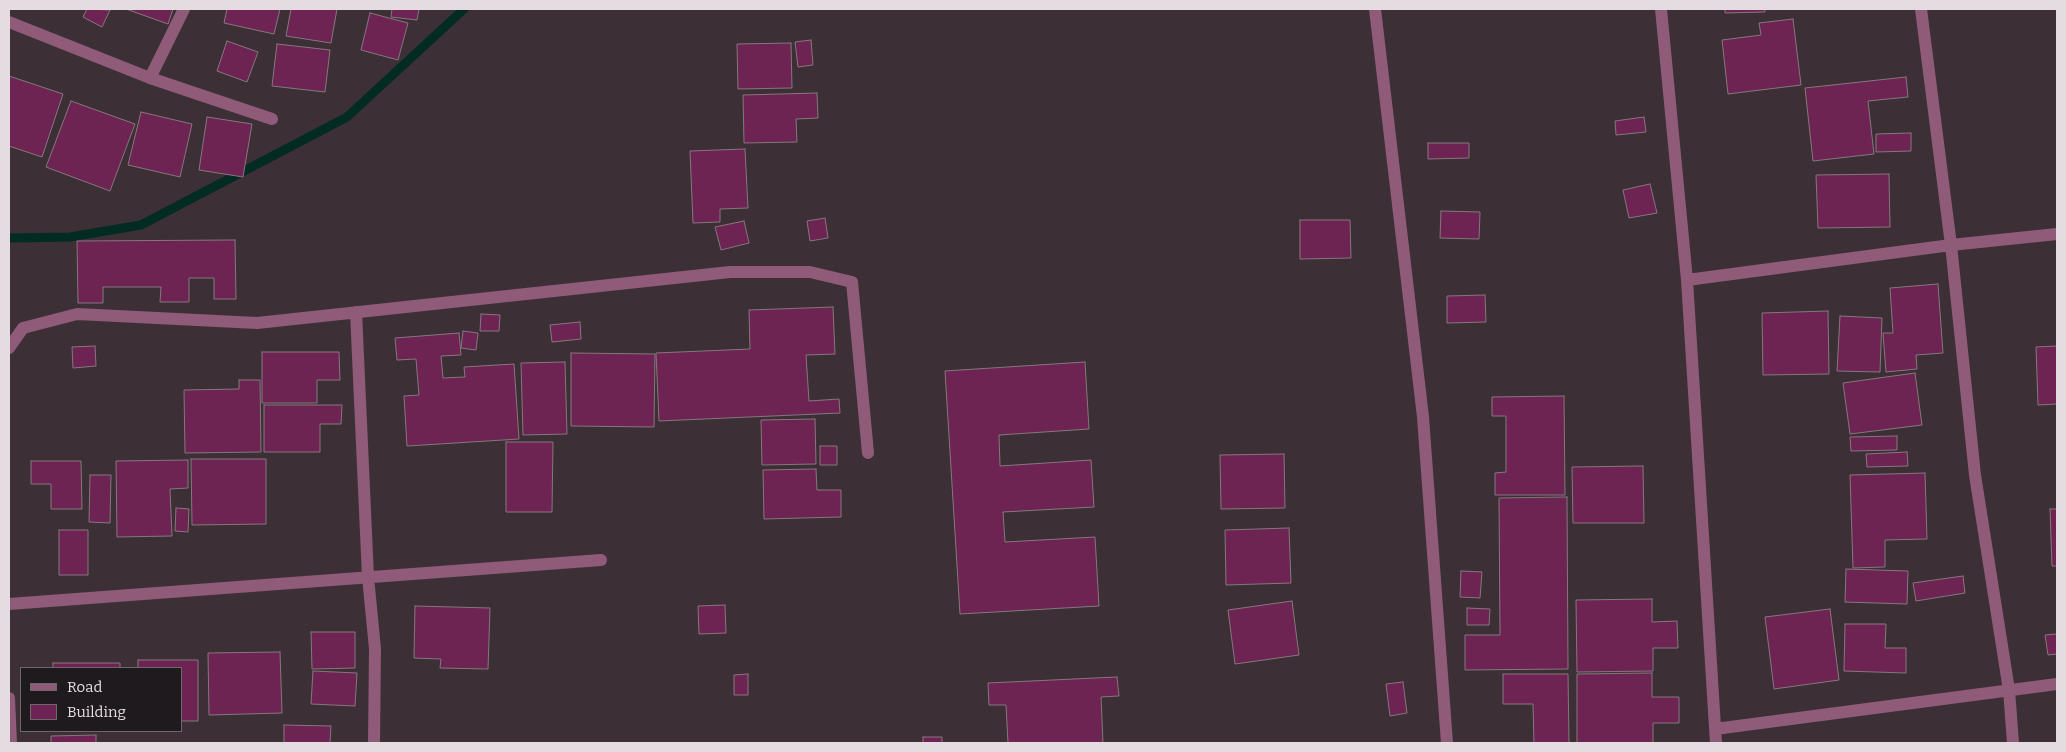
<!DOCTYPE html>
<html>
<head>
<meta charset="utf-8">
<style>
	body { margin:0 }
	#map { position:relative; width:2066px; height:752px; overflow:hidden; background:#3c3036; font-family:Bitter,serif }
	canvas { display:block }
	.frame { position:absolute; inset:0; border:10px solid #e5dce1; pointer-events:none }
	.legend { position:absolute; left:20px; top:667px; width:162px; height:65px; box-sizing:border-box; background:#1f1a1d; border:1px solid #6e686b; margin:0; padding:6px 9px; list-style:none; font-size:15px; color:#e5dce1 }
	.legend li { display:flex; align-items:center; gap:10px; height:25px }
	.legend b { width:25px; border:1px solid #6e686b }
</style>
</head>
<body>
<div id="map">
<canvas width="2066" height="752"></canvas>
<div class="frame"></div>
<ul class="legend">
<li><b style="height:6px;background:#905b79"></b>Road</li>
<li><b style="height:14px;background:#6e2452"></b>Building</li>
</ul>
</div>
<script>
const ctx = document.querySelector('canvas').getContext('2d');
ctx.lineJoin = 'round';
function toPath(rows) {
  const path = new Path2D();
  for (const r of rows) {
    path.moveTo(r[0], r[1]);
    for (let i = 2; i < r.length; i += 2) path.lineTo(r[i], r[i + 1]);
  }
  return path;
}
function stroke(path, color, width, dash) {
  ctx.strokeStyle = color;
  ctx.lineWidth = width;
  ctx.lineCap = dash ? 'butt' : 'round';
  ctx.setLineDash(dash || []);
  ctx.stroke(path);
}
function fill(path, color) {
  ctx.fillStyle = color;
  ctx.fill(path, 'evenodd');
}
stroke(toPath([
	[9,238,70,237,141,225,347,117,464,9]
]), '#022b22', 9);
const building = toPath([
	[87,9,110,10,102,27,83,17,87,9],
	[126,9,173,9,168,24,126,9],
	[227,9,280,9,274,34,224,23,227,9],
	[291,9,337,9,331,43,286,36,291,9],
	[392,9,419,9,417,20,391,17,392,9],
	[1725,9,1765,9,1765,12,1725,13,1725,9],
	[370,13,408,23,398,60,361,50,370,13],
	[1793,19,1801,85,1728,94,1722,40,1761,35,1759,23,1793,19],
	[811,40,813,65,798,67,795,42,811,40],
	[227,41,258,52,247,82,217,71,227,41],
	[791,43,792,88,738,89,737,44,791,43],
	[277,44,330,50,325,92,272,86,277,44],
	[9,76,63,94,42,157,9,146,9,76],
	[1906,77,1908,97,1868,101,1874,154,1813,161,1805,88,1906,77],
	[817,93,818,118,796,119,797,142,744,143,743,95,817,93],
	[71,101,135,124,110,191,46,167,71,101],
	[141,112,192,124,180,177,128,165,141,112],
	[207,117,252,124,243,177,199,170,207,117],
	[1644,117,1646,132,1616,135,1615,121,1644,117],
	[1911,133,1911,151,1876,152,1876,134,1911,133],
	[1428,143,1469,143,1469,158,1428,159,1428,143],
	[745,149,748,208,720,209,720,222,693,223,690,151,745,149],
	[1889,174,1890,227,1818,228,1816,175,1889,174],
	[1650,184,1657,213,1629,218,1623,190,1650,184],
	[1441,211,1480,212,1479,239,1440,238,1441,211],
	[825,218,828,238,810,241,807,221,825,218],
	[1300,220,1350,220,1351,258,1300,259,1300,220],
	[744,221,749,243,721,250,715,227,744,221],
	[235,240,236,299,214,299,214,278,189,278,189,302,160,302,161,287,103,287,103,303,78,303,77,241,235,240],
	[1938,284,1943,353,1916,355,1917,369,1886,372,1883,333,1893,333,1890,288,1938,284],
	[1485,295,1486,322,1447,323,1447,296,1485,295],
	[833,307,835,354,806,355,809,401,839,399,840,413,659,421,656,353,750,349,749,310,833,307],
	[1828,311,1829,374,1763,375,1762,313,1828,311],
	[481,314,500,315,499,331,480,331,481,314],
	[1840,316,1882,318,1880,372,1837,371,1840,316],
	[580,322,581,339,552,342,550,325,580,322],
	[463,331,478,333,476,350,461,348,463,331],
	[459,333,461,355,441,356,443,378,465,377,464,367,514,364,519,439,407,446,404,396,419,395,416,359,397,360,395,338,459,333],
	[95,346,96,366,73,368,72,347,95,346],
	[2057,346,2057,404,2038,405,2036,347,2057,346],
	[262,352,339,352,340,380,317,380,317,403,262,403,262,352],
	[571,353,655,354,654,427,571,426,571,353],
	[565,362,567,434,523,435,521,363,565,362],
	[1085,362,1089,429,999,435,1000,466,1091,460,1094,507,1003,512,1005,542,1095,537,1099,606,960,614,945,371,1085,362],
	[1915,373,1922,425,1850,434,1843,383,1915,373],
	[239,380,260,380,261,452,185,453,184,390,239,389,239,380],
	[1564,396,1565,495,1495,495,1495,473,1506,472,1506,416,1492,416,1492,397,1564,396],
	[264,405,342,405,341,424,320,424,320,452,264,452,264,405],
	[815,419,816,464,762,465,761,420,815,419],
	[1897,436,1897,450,1851,451,1850,437,1897,436],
	[506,442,553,442,552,512,506,512,506,442],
	[820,446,837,446,837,465,820,465,820,446],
	[1907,452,1908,466,1867,467,1866,454,1907,452],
	[1284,454,1285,508,1221,509,1220,455,1284,454],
	[191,459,266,459,266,524,192,525,191,459],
	[188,460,188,488,170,489,172,536,117,537,116,461,188,460],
	[31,461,81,461,82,509,51,509,51,484,31,484,31,461],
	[1643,466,1644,523,1573,523,1572,467,1643,466],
	[816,469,817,490,841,490,841,517,764,519,763,470,816,469],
	[1925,473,1927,539,1885,540,1885,567,1853,568,1850,475,1925,473],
	[90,475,111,475,110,523,89,522,90,475],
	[1567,497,1568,669,1465,670,1465,635,1500,635,1499,498,1567,497],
	[176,508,189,509,188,532,175,531,176,508],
	[2050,509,2057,509,2057,566,2052,566,2050,509],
	[1289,528,1291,583,1226,585,1225,530,1289,528],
	[59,530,88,530,88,575,59,575,59,530],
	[1846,569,1908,571,1907,604,1845,602,1846,569],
	[1461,571,1482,572,1480,598,1460,597,1461,571],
	[1963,576,1965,593,1916,601,1913,583,1963,576],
	[1652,599,1652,622,1677,621,1678,648,1653,648,1653,671,1577,672,1576,600,1652,599],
	[1292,601,1299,655,1235,664,1228,610,1292,601],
	[725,605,726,633,699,634,698,606,725,605],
	[415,606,490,608,488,669,440,668,441,659,414,658,415,606],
	[1467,608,1490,609,1489,625,1467,625,1467,608],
	[1830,609,1839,680,1774,689,1765,617,1830,609],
	[1845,624,1886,624,1885,648,1906,648,1906,673,1844,671,1845,624],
	[311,632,355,632,355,668,312,669,311,632],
	[2057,634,2057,654,2048,655,2045,635,2057,634],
	[280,652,282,713,209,715,208,653,280,652],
	[138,660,198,660,198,721,181,721,181,668,138,668,138,660],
	[53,663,120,663,120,668,53,668,53,663],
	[313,671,357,673,355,706,311,704,313,671],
	[1652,673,1652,697,1679,697,1679,723,1653,723,1653,743,1577,743,1577,674,1652,673],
	[748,674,748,695,734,695,734,675,748,674],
	[1503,674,1568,674,1569,743,1534,743,1533,704,1503,704,1503,674],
	[1117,677,1119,696,1101,697,1103,743,1008,743,1006,705,989,705,988,683,1117,677],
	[1403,682,1407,713,1390,716,1386,684,1403,682],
	[284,725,331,726,330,743,284,743,284,725],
	[96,735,96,743,51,743,51,736,96,735],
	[923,737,942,737,942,743,923,743,923,737]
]);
fill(building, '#6e2452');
stroke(building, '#85777e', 1);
stroke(toPath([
	[1375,9,1423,417,1447,743],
	[1661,9,1687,280,1716,743],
	[1921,9,1951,245,1975,475,2009,690,2013,743],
	[9,22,150,78,272,119],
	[150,78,184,9],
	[1687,280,1951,245,2057,234],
	[356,312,368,577,375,649,374,743],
	[9,348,23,328,77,314,257,323,730,272,810,272,852,282,868,453],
	[9,604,601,560],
	[9,698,11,743],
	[1715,729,2057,684]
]), '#905b79', 12);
</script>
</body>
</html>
